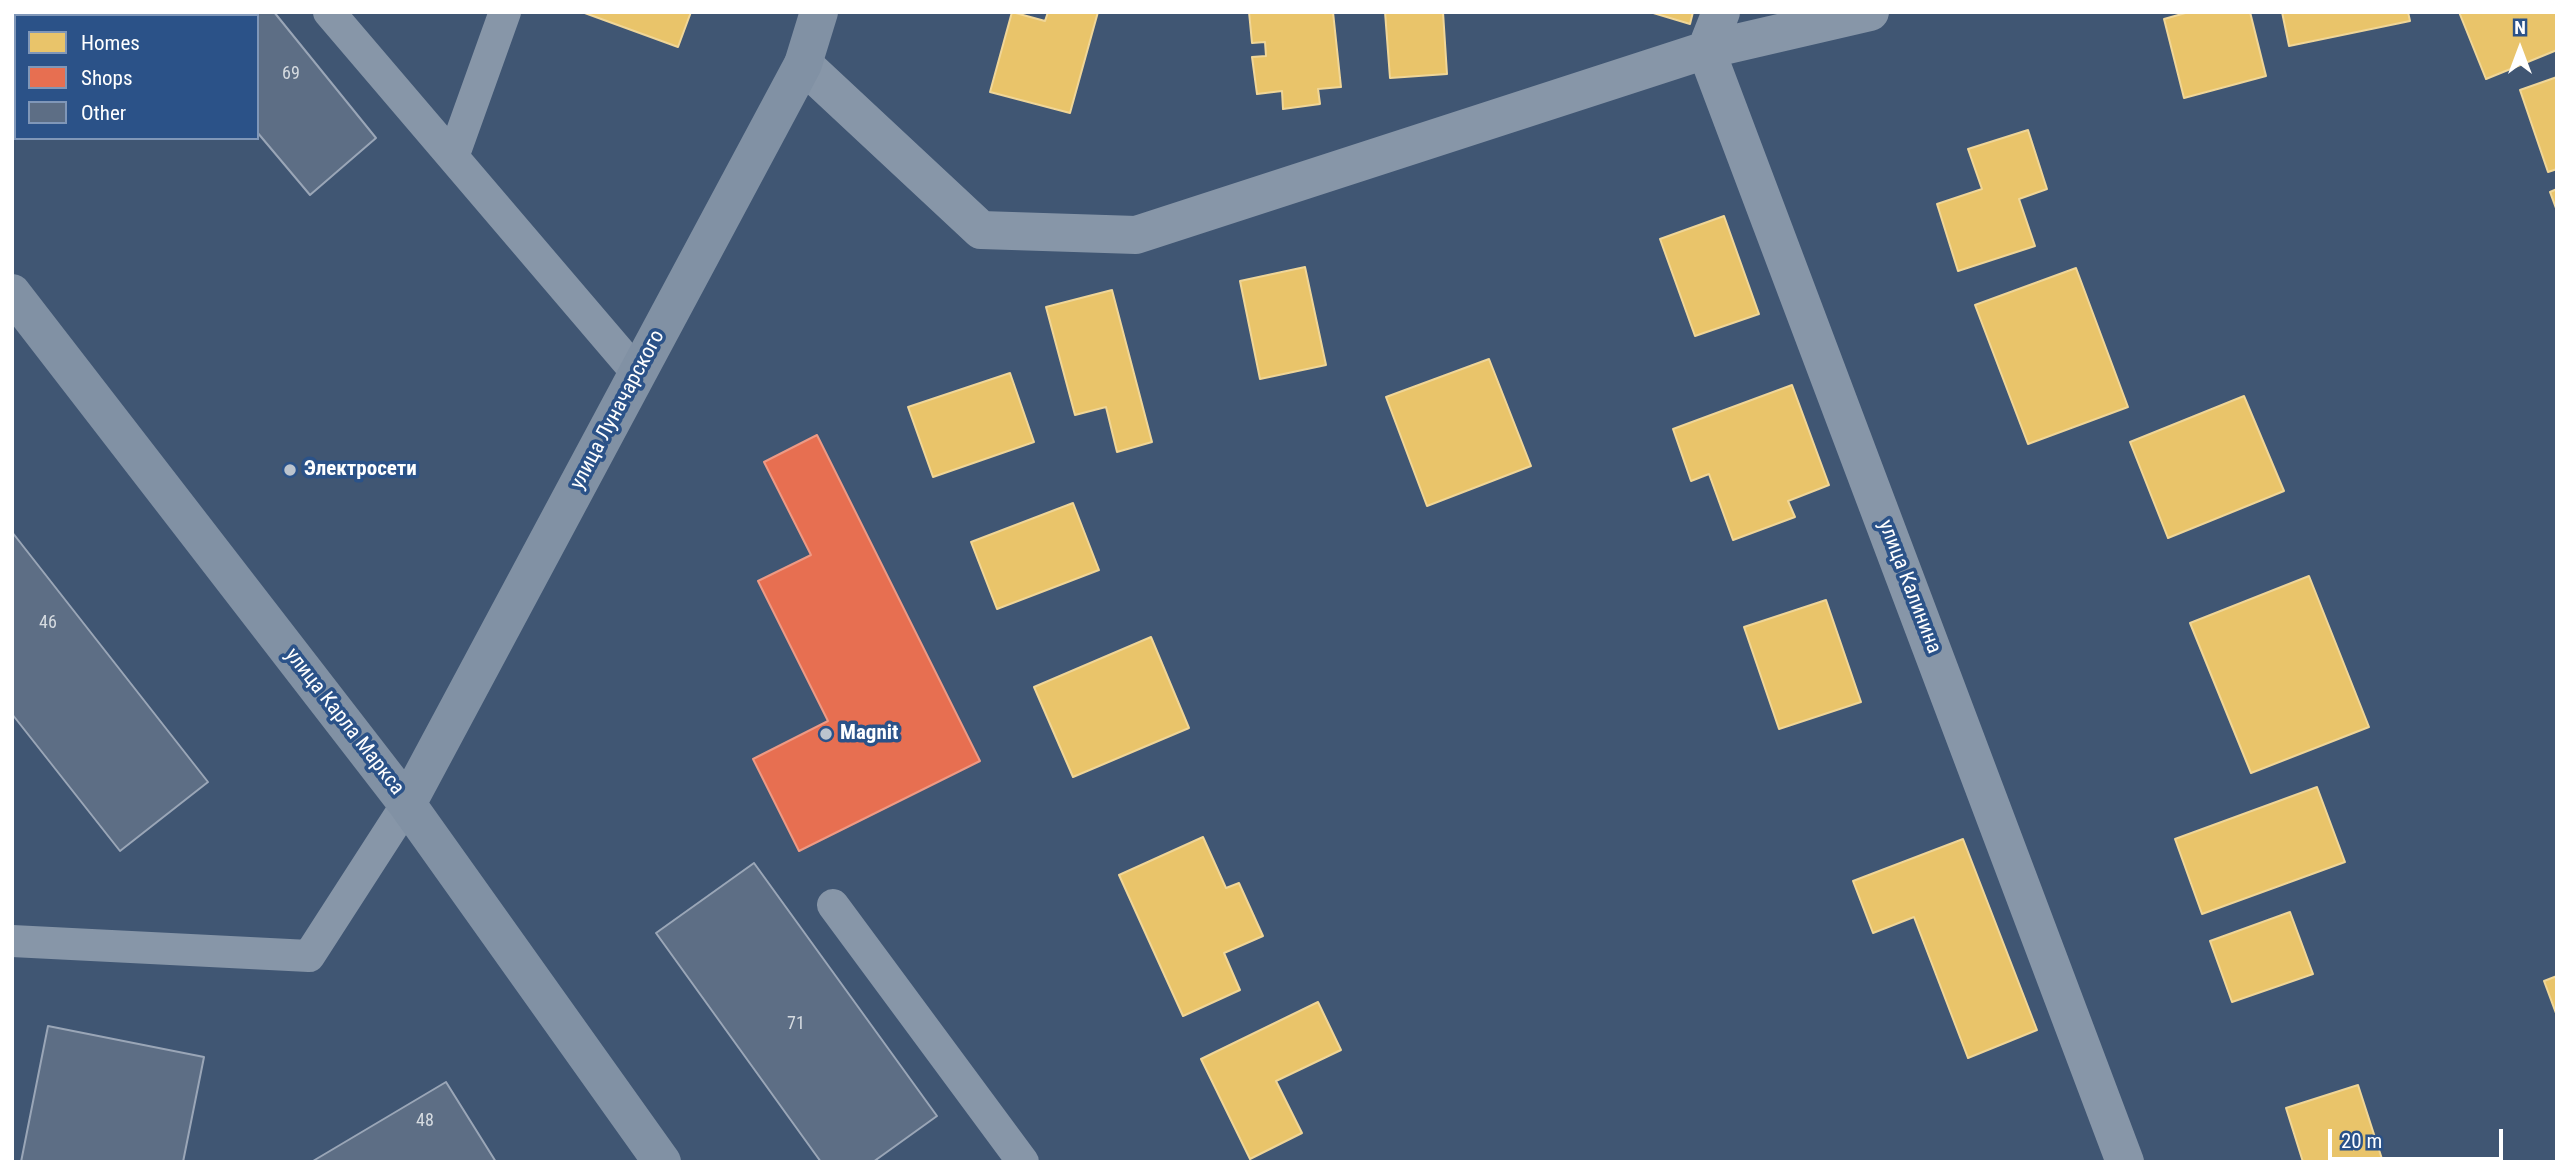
<!DOCTYPE html>
<html>
<head>
<meta charset="utf-8">
<style>
	body { margin:0 }
	#map { position:relative; width:2569px; height:1174px; overflow:hidden; background:#405673; font-family:"Roboto Condensed",sans-serif }
	canvas { display:block }
	.frame { position:absolute; inset:0; border:14px solid #fff; pointer-events:none }
	.legend { position:absolute; left:14px; top:14px; width:245px; height:126px; box-sizing:border-box; background:#2b5288; border:2px solid #8097b8; margin:0; padding:9px 12px; list-style:none; font-size:21px; color:#fff }
	.legend li { display:flex; align-items:center; gap:14px; height:35px }
	.legend b { width:35px; border:2px solid #8097b8 }
	.north { position:absolute; left:2485px; top:14px; width:70px; height:70px; -webkit-text-stroke:5px #2b5288; paint-order:stroke; rotate:0deg; font-size:19px; font-weight:700; line-height:28px; text-align:center; color:#fff }
	.north::after { content:''; display:block; margin:auto; width:24px; height:32px; background:#fff; clip-path:polygon(50% 0,100% 100%,50% 72%,0 100%) }
	.scale { position:absolute; left:2328px; top:1129px; width:175px; height:32px; box-sizing:border-box; border:4px solid #fff; border-top:0; padding-left:9px; font-size:21px; line-height:24px; white-space:nowrap; color:#fff; -webkit-text-stroke:5px #2b5288; paint-order:stroke }
</style>
</head>
<body>
<div id="map">
<canvas width="2569" height="1174"></canvas>
<div class="frame"></div>
<ul class="legend">
<li><b style="height:19px;background:#e9c46a"></b>Homes</li>
<li><b style="height:19px;background:#e76f51"></b>Shops</li>
<li><b style="height:19px;background:#5d6e85"></b>Other</li>
</ul>
<div class="north">N</div>
<div class="scale">20 m</div>
</div>
<script>
const ctx = document.querySelector('canvas').getContext('2d');
ctx.lineJoin = 'round';
function fill(path, color) {
  ctx.fillStyle = color;
  ctx.fill(path, 'evenodd');
}
function toPath(rows) {
  const path = new Path2D();
  for (const r of rows) {
    path.moveTo(r[0], r[1]);
    for (let i = 2; i < r.length; i += 2) path.lineTo(r[i], r[i + 1]);
  }
  return path;
}
function stroke(path, color, width, dash) {
  ctx.strokeStyle = color;
  ctx.lineWidth = width;
  ctx.lineCap = dash ? 'butt' : 'round';
  ctx.setLineDash(dash || []);
  ctx.stroke(path);
}
function label(font, color, halo, rows, align = 'center') {
  ctx.font = font + ' "Roboto Condensed",sans-serif';
  ctx.lineWidth = 7;
  ctx.setLineDash([]);
  ctx.textBaseline = 'middle';
  ctx.strokeStyle = halo;
  ctx.fillStyle = color;
  for (const [text, x, y, turn = 0] of rows) {
    ctx.save();
    ctx.translate(x, y);
    ctx.rotate((+turn || 0) * Math.PI / 180);
    ctx.textAlign = isNaN(turn) ? turn : align;
    if (halo) ctx.strokeText(text, 0, 0);
    ctx.fillText(text, 0, 0);
    ctx.restore();
  }
}
const homes = toPath([
	[582,12,691,12,678,47,582,12],
	[1012,12,1045,21,1048,12,1098,12,1070,113,990,92,1012,12],
	[1249,12,1333,12,1341,87,1318,89,1320,104,1283,109,1282,91,1257,94,1252,57,1266,56,1265,42,1252,43,1249,12],
	[1385,12,1443,12,1447,74,1390,78,1385,12],
	[1650,12,1693,12,1690,24,1650,12],
	[2189,12,2250,12,2266,76,2184,98,2164,19,2189,12],
	[2282,12,2408,12,2410,21,2289,46,2282,12],
	[2459,12,2557,12,2557,50,2486,79,2459,12],
	[2557,77,2557,169,2548,172,2520,90,2557,77],
	[2028,130,2047,189,2019,199,2035,246,1958,271,1937,204,1982,189,1968,149,2028,130],
	[2557,189,2557,211,2550,192,2557,189],
	[1724,216,1759,314,1695,336,1660,239,1724,216],
	[1305,267,1326,365,1260,379,1240,281,1305,267],
	[2076,268,2128,407,2028,444,1975,305,2076,268],
	[1112,290,1152,442,1117,452,1106,407,1075,415,1046,307,1112,290],
	[1489,359,1531,466,1427,506,1386,397,1489,359],
	[1010,373,1034,442,933,477,908,407,1010,373],
	[1792,385,1829,485,1788,501,1795,517,1733,540,1709,474,1691,481,1673,429,1792,385],
	[2244,396,2284,491,2168,538,2130,442,2244,396],
	[1073,503,1099,570,997,609,971,542,1073,503],
	[2309,576,2369,727,2251,773,2190,623,2309,576],
	[1826,600,1861,702,1779,729,1744,627,1826,600],
	[1151,637,1189,728,1073,777,1034,687,1151,637],
	[2317,787,2345,862,2202,914,2175,839,2317,787],
	[1203,837,1226,888,1239,883,1263,936,1224,953,1240,990,1183,1016,1119,875,1203,837],
	[1963,839,2037,1030,1968,1058,1914,917,1873,933,1853,881,1963,839],
	[2290,912,2313,974,2232,1002,2210,941,2290,912],
	[2557,976,2557,1016,2544,981,2557,976],
	[1318,1002,1341,1050,1276,1081,1302,1133,1250,1159,1201,1059,1318,1002],
	[2358,1085,2382,1159,2372,1162,2303,1162,2286,1108,2358,1085]
]);
fill(homes, '#e9c46a');
stroke(homes, '#f0d697', 2);
const shops = toPath([
	[817,435,980,761,799,851,753,759,828,721,758,581,811,555,764,462,817,435]
]);
fill(shops, '#e76f51');
stroke(shops, '#ee9a85', 2);
const building = toPath([
	[156,12,274,12,376,138,310,195,257,132,257,16,159,16,156,12],
	[12,532,208,782,120,851,12,714,12,532],
	[754,863,937,1116,873,1162,821,1162,656,933,754,863],
	[48,1026,204,1057,183,1162,21,1162,48,1026],
	[446,1082,496,1162,313,1161,446,1082]
]);
fill(building, '#5d6e85');
stroke(building, '#9aa6b7', 2);
stroke(toPath([
	[329,12,638,374],
	[453,157,505,12],
	[833,905,1023,1162],
	[12,941,309,956,407,804]
]), '#8796a8', 32);
stroke(toPath([
	[1721,12,1706,50,2125,1162],
	[803,64,981,230,1136,235,1706,50,1870,12]
]), '#8796a8', 38);
stroke(toPath([
	[12,293,407,804,662,1162],
	[407,804,803,64,819,12]
]), '#8191a4', 38);
for (const [x, y, r, color] of [
	[290,470,7,"#bcc4ce"],
	[826,734,7,"#bcc4ce"]
]) {
  const dot = new Path2D();
  dot.arc(x, y, r, 0, 2 * Math.PI);
  ctx.fillStyle = color;
  ctx.fill(dot);
  stroke(dot, '#2b5288', 2.5);
}
label('18px', '#d6dbe0', null, [
	["69",291,74],
	["46",48,623],
	["71",796,1024],
	["48",425,1121]
]);
label('21px', '#fff', '#2b5288', [
	["улица Луначарского",618,410,-62],
	["улица Калинина",1909,587,69],
	["улица Карла Маркса",344,722,52]
]);
label('bold 21px', '#fff', '#2b5288', [
	["Электросети",304,470],
	["Magnit",840,734]
], 'left');
</script>
</body>
</html>
